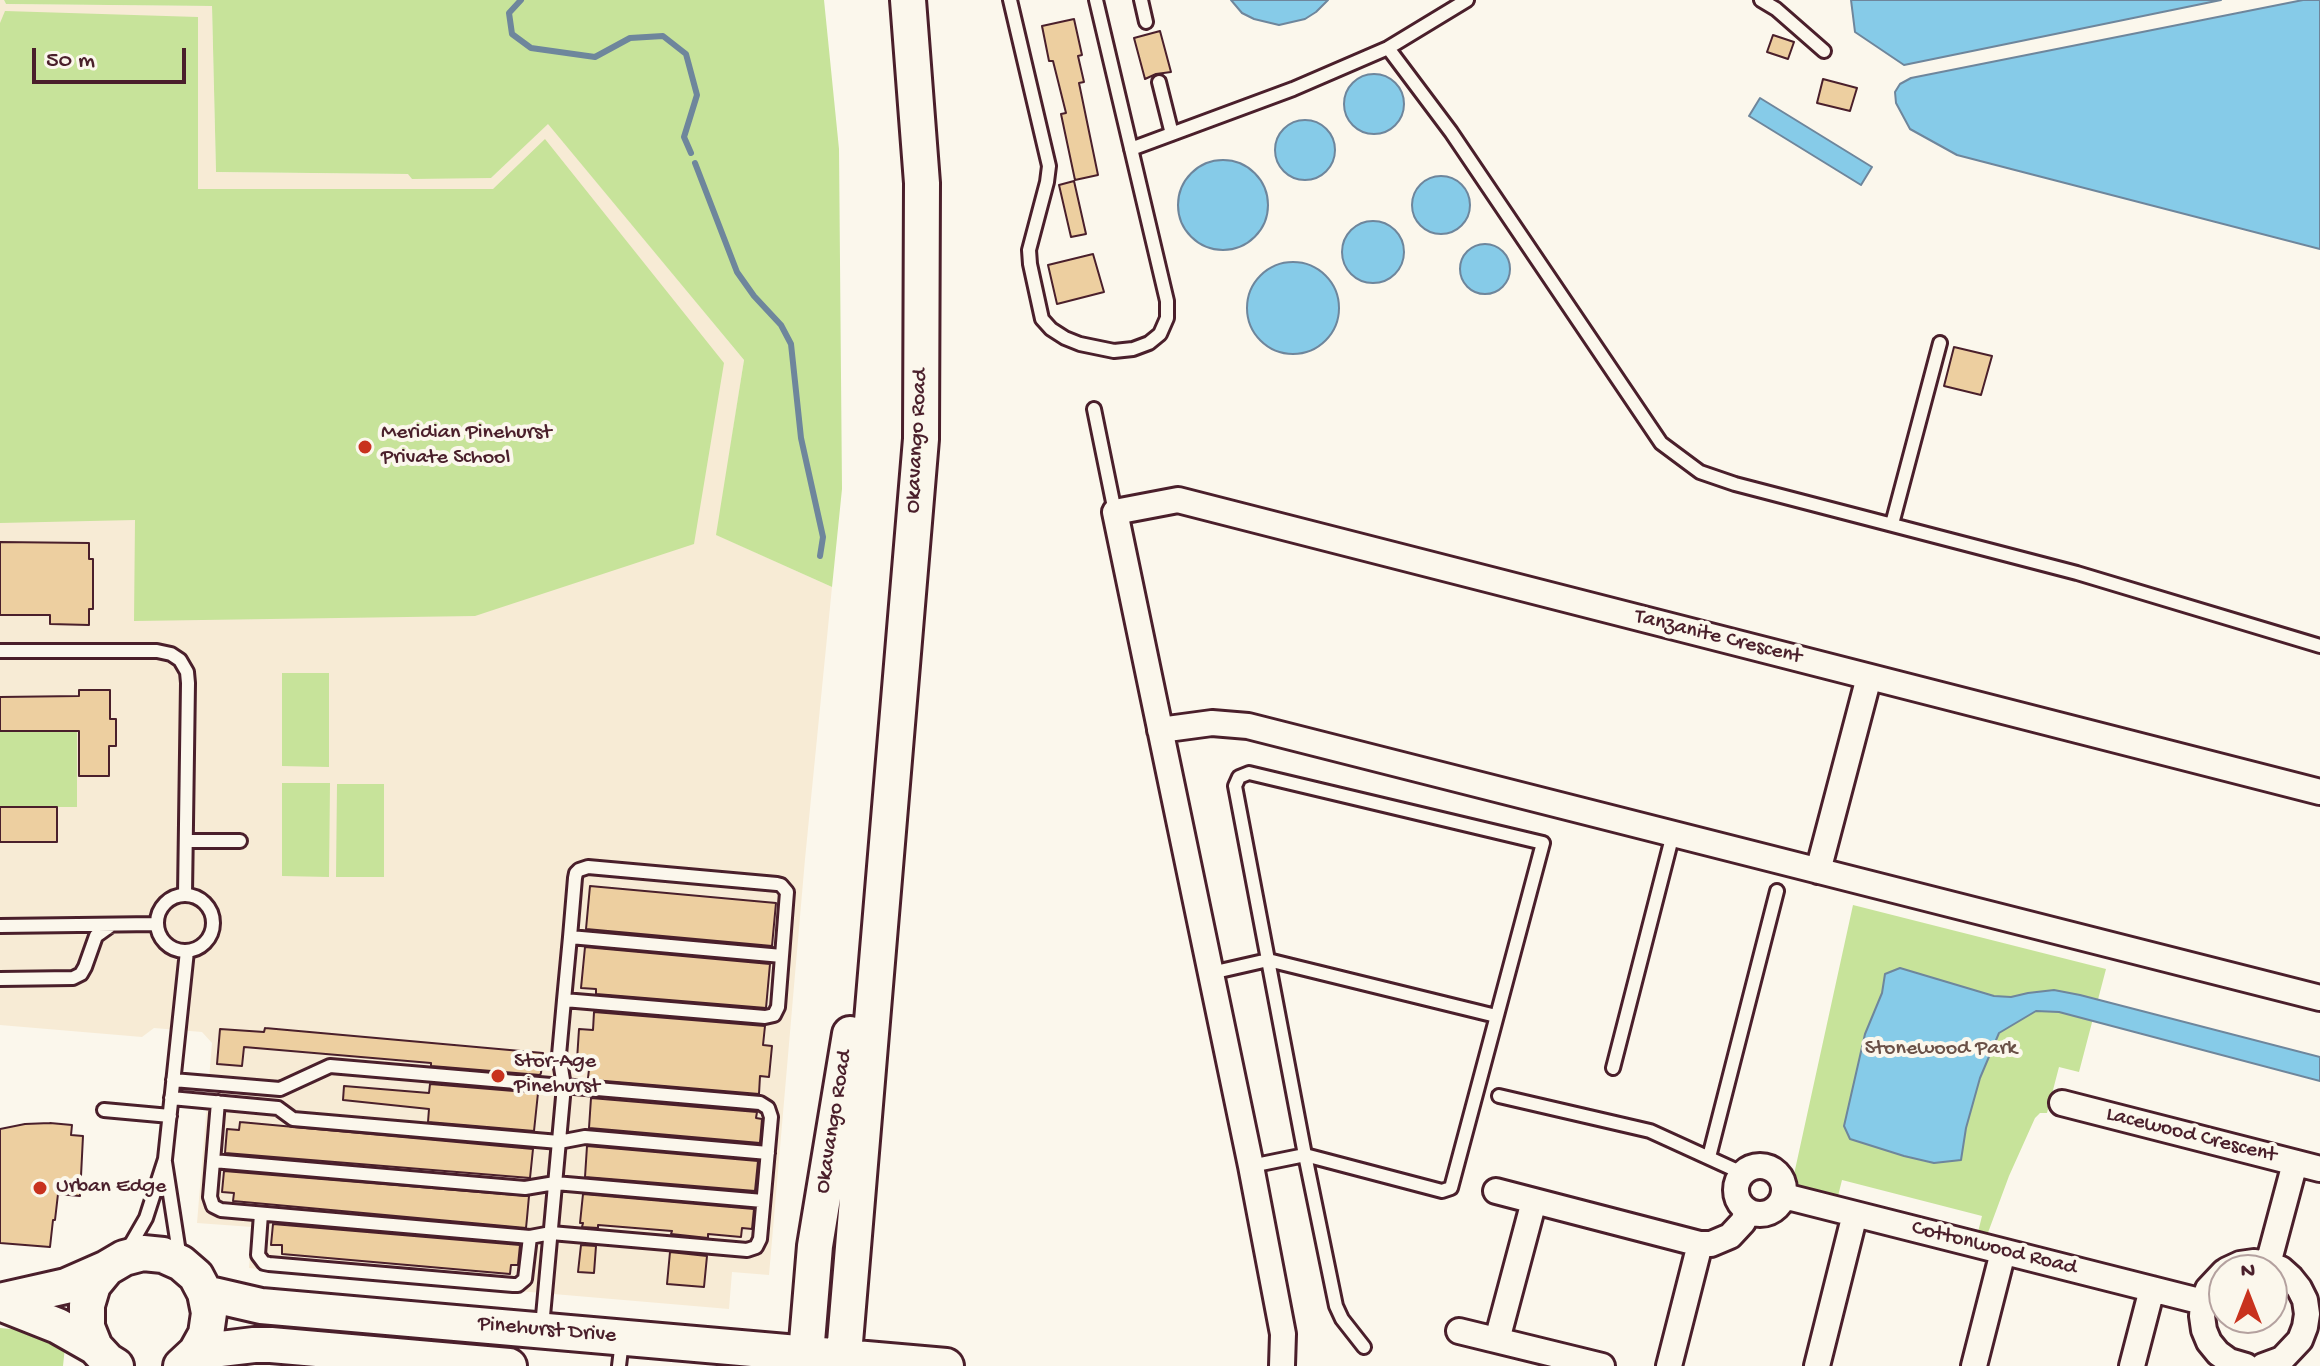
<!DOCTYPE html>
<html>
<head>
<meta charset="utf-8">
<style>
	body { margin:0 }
	#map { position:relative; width:2320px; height:1366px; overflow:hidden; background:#fbf7ec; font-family:"Gochi Hand",sans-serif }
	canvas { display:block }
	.north { position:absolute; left:2208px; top:1254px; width:80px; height:80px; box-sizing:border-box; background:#fbf7ec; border:2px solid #b4a19f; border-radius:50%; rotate:0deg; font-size:22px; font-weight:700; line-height:32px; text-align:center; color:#4a1f2b }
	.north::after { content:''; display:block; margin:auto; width:28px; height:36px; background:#c8321e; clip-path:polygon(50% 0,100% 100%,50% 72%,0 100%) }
	.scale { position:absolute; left:32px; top:48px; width:154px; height:36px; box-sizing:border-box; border:4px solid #4a1f2b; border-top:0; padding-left:10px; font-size:24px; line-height:28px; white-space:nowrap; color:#4a1f2b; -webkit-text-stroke:6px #fbf7ec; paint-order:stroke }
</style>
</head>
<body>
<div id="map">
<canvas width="2320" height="1366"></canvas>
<div class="north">N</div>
<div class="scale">50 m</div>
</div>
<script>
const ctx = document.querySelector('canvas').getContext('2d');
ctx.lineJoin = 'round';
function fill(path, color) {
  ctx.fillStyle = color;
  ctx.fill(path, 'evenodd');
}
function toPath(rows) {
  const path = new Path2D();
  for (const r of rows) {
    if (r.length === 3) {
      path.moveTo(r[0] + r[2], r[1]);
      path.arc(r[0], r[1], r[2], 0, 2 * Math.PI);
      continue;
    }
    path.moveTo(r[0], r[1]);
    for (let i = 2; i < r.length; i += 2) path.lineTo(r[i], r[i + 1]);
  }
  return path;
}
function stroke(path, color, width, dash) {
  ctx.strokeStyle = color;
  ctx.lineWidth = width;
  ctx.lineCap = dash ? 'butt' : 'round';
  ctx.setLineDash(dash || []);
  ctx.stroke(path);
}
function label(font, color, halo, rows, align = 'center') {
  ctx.font = font + ' "Gochi Hand",sans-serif';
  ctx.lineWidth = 8;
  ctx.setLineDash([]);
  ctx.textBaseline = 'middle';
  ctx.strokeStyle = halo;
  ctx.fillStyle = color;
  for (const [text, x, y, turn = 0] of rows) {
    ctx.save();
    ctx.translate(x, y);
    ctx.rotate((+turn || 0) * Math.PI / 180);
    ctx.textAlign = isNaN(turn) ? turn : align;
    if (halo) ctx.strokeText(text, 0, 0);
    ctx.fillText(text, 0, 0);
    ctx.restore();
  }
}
fill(toPath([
	[0,0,4,0,6,4,212,6,216,172,408,174,491,178,548,123,744,360,717,535,832,587,805,859,769,1275,732,1272,729,1309,249,1268,252,1227,197,1223,212,1043,202,1032,154,1028,142,1037,0,1025]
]), '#f7ebd5');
fill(toPath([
	[4,0,824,0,839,149,842,489,832,587,716,535,744,360,548,124,491,178,412,179,408,174,216,172,212,6,6,4],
	[5,11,198,17,198,189,493,189,545,139,724,363,694,544,475,616,134,621,135,520,0,523,0,23],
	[282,673,329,673,329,767,282,766],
	[0,731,77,731,77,807,0,807],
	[282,783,330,783,329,877,282,876],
	[337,784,384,784,384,877,336,877],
	[1853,905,2106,969,2079,1072,2059,1067,2047,1113,2040,1113,2035,1118,2009,1176,1986,1238,1977,1236,1982,1216,1842,1180,1837,1200,1804,1192,1793,1179],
	[0,1328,33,1331,65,1347,63,1366,0,1366]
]), '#c7e39a');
const water = toPath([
	[1231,0,1328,0,1316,12,1305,19,1279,25,1254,19,1242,13,1231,0],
	[1851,0,2221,0,1904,65,1855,32,1851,0],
	[2303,0,2320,0,2320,249,1957,155,1910,129,1896,103,1895,92,1900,84,1911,78,2303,0],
	[1374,104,30],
	[1760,98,1872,167,1861,185,1749,116,1760,98],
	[1305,150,30],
	[1223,205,45],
	[1441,205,29],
	[1373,252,31],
	[1485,269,25],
	[1293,308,46],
	[1900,968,1994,996,2011,997,2028,993,2054,990,2080,995,2320,1057,2320,1081,2059,1012,2036,1011,1999,1033,1980,1078,1966,1128,1961,1160,1934,1163,1904,1156,1850,1139,1844,1126,1865,1034,1882,993,1885,974,1900,968]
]);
fill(water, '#86cbe8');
stroke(water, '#6e869c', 2);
stroke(toPath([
	[521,0,509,13,512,34,531,48,595,57,630,38,663,36,686,54,697,95,684,137,691,153],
	[695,163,737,272,754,296,781,325,791,344,801,438,823,537,820,556]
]), '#6e869c', 6);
const building = toPath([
	[1074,19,1082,55,1078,56,1084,82,1079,83,1098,175,1075,180,1061,114,1066,113,1053,61,1049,61,1042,26,1074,19],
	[1160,31,1171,72,1156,74,1145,79,1134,38,1160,31],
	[1773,35,1794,42,1788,59,1767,52,1773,35],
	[1823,79,1857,88,1850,111,1817,103,1823,79],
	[1074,181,1086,234,1071,237,1059,185,1074,181],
	[1093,254,1104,292,1057,304,1048,265,1093,254],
	[1954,347,1992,356,1981,395,1944,386,1954,347],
	[0,542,89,543,89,559,93,559,93,609,89,609,89,625,50,624,50,615,0,615,0,542],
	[79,690,110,690,110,719,116,719,116,746,109,746,109,776,79,776,79,731,0,731,0,697,79,696,79,690],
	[0,807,57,807,57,842,0,842,0,807],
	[590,886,776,903,772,946,586,929,590,886],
	[585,947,770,964,766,1008,596,994,596,989,581,988,585,947],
	[594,1012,765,1026,763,1045,772,1046,769,1077,760,1076,759,1094,593,1080,588,1078,590,1061,577,1060,579,1029,593,1030,594,1012],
	[265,1028,543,1053,541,1073,540,1075,431,1066,431,1063,244,1047,242,1066,217,1064,220,1029,264,1032,265,1028],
	[430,1084,538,1093,534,1131,428,1122,429,1109,343,1100,344,1086,429,1093,430,1084],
	[591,1098,757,1112,756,1118,762,1119,760,1143,589,1128,591,1098],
	[240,1122,533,1149,530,1178,225,1153,227,1129,239,1130,240,1122],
	[50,1123,72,1125,71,1135,83,1136,80,1196,58,1194,55,1220,53,1220,50,1247,0,1243,0,1129,25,1124,50,1123],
	[587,1146,758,1161,755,1191,585,1177,587,1146],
	[224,1171,529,1196,527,1218,526,1228,233,1201,234,1193,222,1192,224,1171],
	[583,1194,754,1209,752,1229,742,1228,741,1237,708,1234,708,1238,671,1234,672,1231,598,1225,598,1228,582,1227,583,1223,580,1223,583,1194],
	[273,1224,520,1245,518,1265,511,1265,510,1274,282,1254,282,1245,271,1245,273,1224],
	[581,1245,596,1246,594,1273,578,1272,581,1245],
	[670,1252,707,1256,704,1287,667,1284,670,1252]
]);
fill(building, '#edcfa0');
stroke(building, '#4a1f2b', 2);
const lane = toPath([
	[1010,0,1049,166,1047,182,1029,250,1030,264,1042,319,1051,329,1065,338,1080,344,1114,351,1133,349,1149,343,1160,334,1167,318,1167,301,1096,0],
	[1141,0,1146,22],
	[1761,0,1776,9,1824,51],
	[1388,48,1451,132,1661,443,1700,472,1735,484,2077,573,2320,646],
	[1159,82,1172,134],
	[1131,149,1293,89,1388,48,1467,0],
	[1094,409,1115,512],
	[1892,524,1940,343],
	[0,651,157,651,171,654,180,660,187,672,188,683,185,894],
	[186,841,240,841],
	[185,923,28],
	[0,926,156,924],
	[570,937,782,956],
	[1211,973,1268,960,1496,1016],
	[0,979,73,978,81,974,85,967,96,936,110,926],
	[1613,1068,1673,834],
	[173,1080,280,1089,330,1066,760,1103,768,1108,771,1117,760,1239,756,1247,747,1250,551,1233,530,1237,221,1210,213,1206,210,1197,218,1102],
	[1499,1096,1650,1131,1742,1173],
	[171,1098,278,1108,293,1119,559,1142,585,1137,768,1153],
	[104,1110,170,1116],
	[1709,1157,1777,891],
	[213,1161,525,1188,555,1183,763,1201],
	[165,1162,180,1259],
	[1251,1166,1305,1155,1442,1191,1451,1188,1543,843,1249,773,1239,777,1235,786,1305,1155,1336,1306,1342,1319,1364,1347],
	[261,1214,258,1255,264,1263,269,1264,513,1285,518,1285,525,1279,530,1237],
	[127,1251,146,1218,165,1159,187,951],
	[542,1327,564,1086,559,1055,564,1000,570,937,575,878,576,873,579,870,588,867,777,884,781,885,787,892,778,1007,774,1015,765,1017,564,1000],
	[619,1366,622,1341]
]);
const street = toPath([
	[1160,730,1212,723,1248,726,2320,998],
	[1818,871,1869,677],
	[2062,1103,2320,1169],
	[1760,1190,24],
	[1496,1191,1700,1244],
	[1784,1196,2203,1302],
	[2268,1264,2295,1163],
	[2227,1270,2240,1264,2254,1262,2268,1264,2281,1269,2291,1278,2299,1288,2305,1300,2307,1314,2305,1327,2300,1340,2282,1359,2263,1366],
	[2224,1272,2208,1289,2203,1302,2202,1316,2204,1330,2209,1342,2218,1353,2229,1361,2246,1366],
	[1459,1331,1602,1366],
	[1497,1340,1534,1201],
	[1282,1366,1283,1334,1251,1166,1115,512,1178,500,2320,792],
	[1669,1366,1700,1244,1711,1244,1730,1236,1743,1222,1747,1211],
	[1817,1366,1855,1214],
	[1974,1366,2003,1252],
	[2132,1366,2152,1289]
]);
const secondary = toPath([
	[205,1293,261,1306,946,1366],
	[0,1301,66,1286,107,1268],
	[0,1303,58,1326,95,1347],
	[196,1352,254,1345,271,1345,509,1366],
	[116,1366,108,1361,95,1347,87,1327,87,1305,93,1285,107,1268,124,1258,143,1253,163,1255,181,1263,196,1276,205,1293,209,1313,206,1334,196,1352,181,1366],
	[805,1366,815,1246,850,1034],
	[843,1366,921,439,922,183,908,0]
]);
stroke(lane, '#4a1f2b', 18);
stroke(street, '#4a1f2b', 30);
stroke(secondary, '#4a1f2b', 40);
stroke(lane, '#fbf7ec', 12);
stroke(street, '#fbf7ec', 24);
stroke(secondary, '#fbf7ec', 34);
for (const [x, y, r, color] of [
	[365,447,8,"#c8321e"],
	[498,1076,8,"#c8321e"],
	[40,1188,8,"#c8321e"]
]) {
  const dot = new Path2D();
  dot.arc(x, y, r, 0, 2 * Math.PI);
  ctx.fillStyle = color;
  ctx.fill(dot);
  stroke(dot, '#fbf7ec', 3);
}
label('22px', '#4a1f2b', '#fbf7ec', [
	["Meridian Pinehurst",381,434],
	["Private School",381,459],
	["Stor-Age",514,1063],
	["Pinehurst",514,1088],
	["Urban Edge",56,1188]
], 'left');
label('22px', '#4a1f2b', '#fbf7ec', [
	["Okavango Road",918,441,-87],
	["Tanzanite Crescent",1718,638,14],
	["Okavango Road",835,1122,-81],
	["Lacewood Crescent",2191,1136,14],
	["Cottonwood Road",1994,1249,14],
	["Pinehurst Drive",547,1331,5]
]);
label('22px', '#695047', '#fbf7ec', [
	["Stonewood Park",1941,1050]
]);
</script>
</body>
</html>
